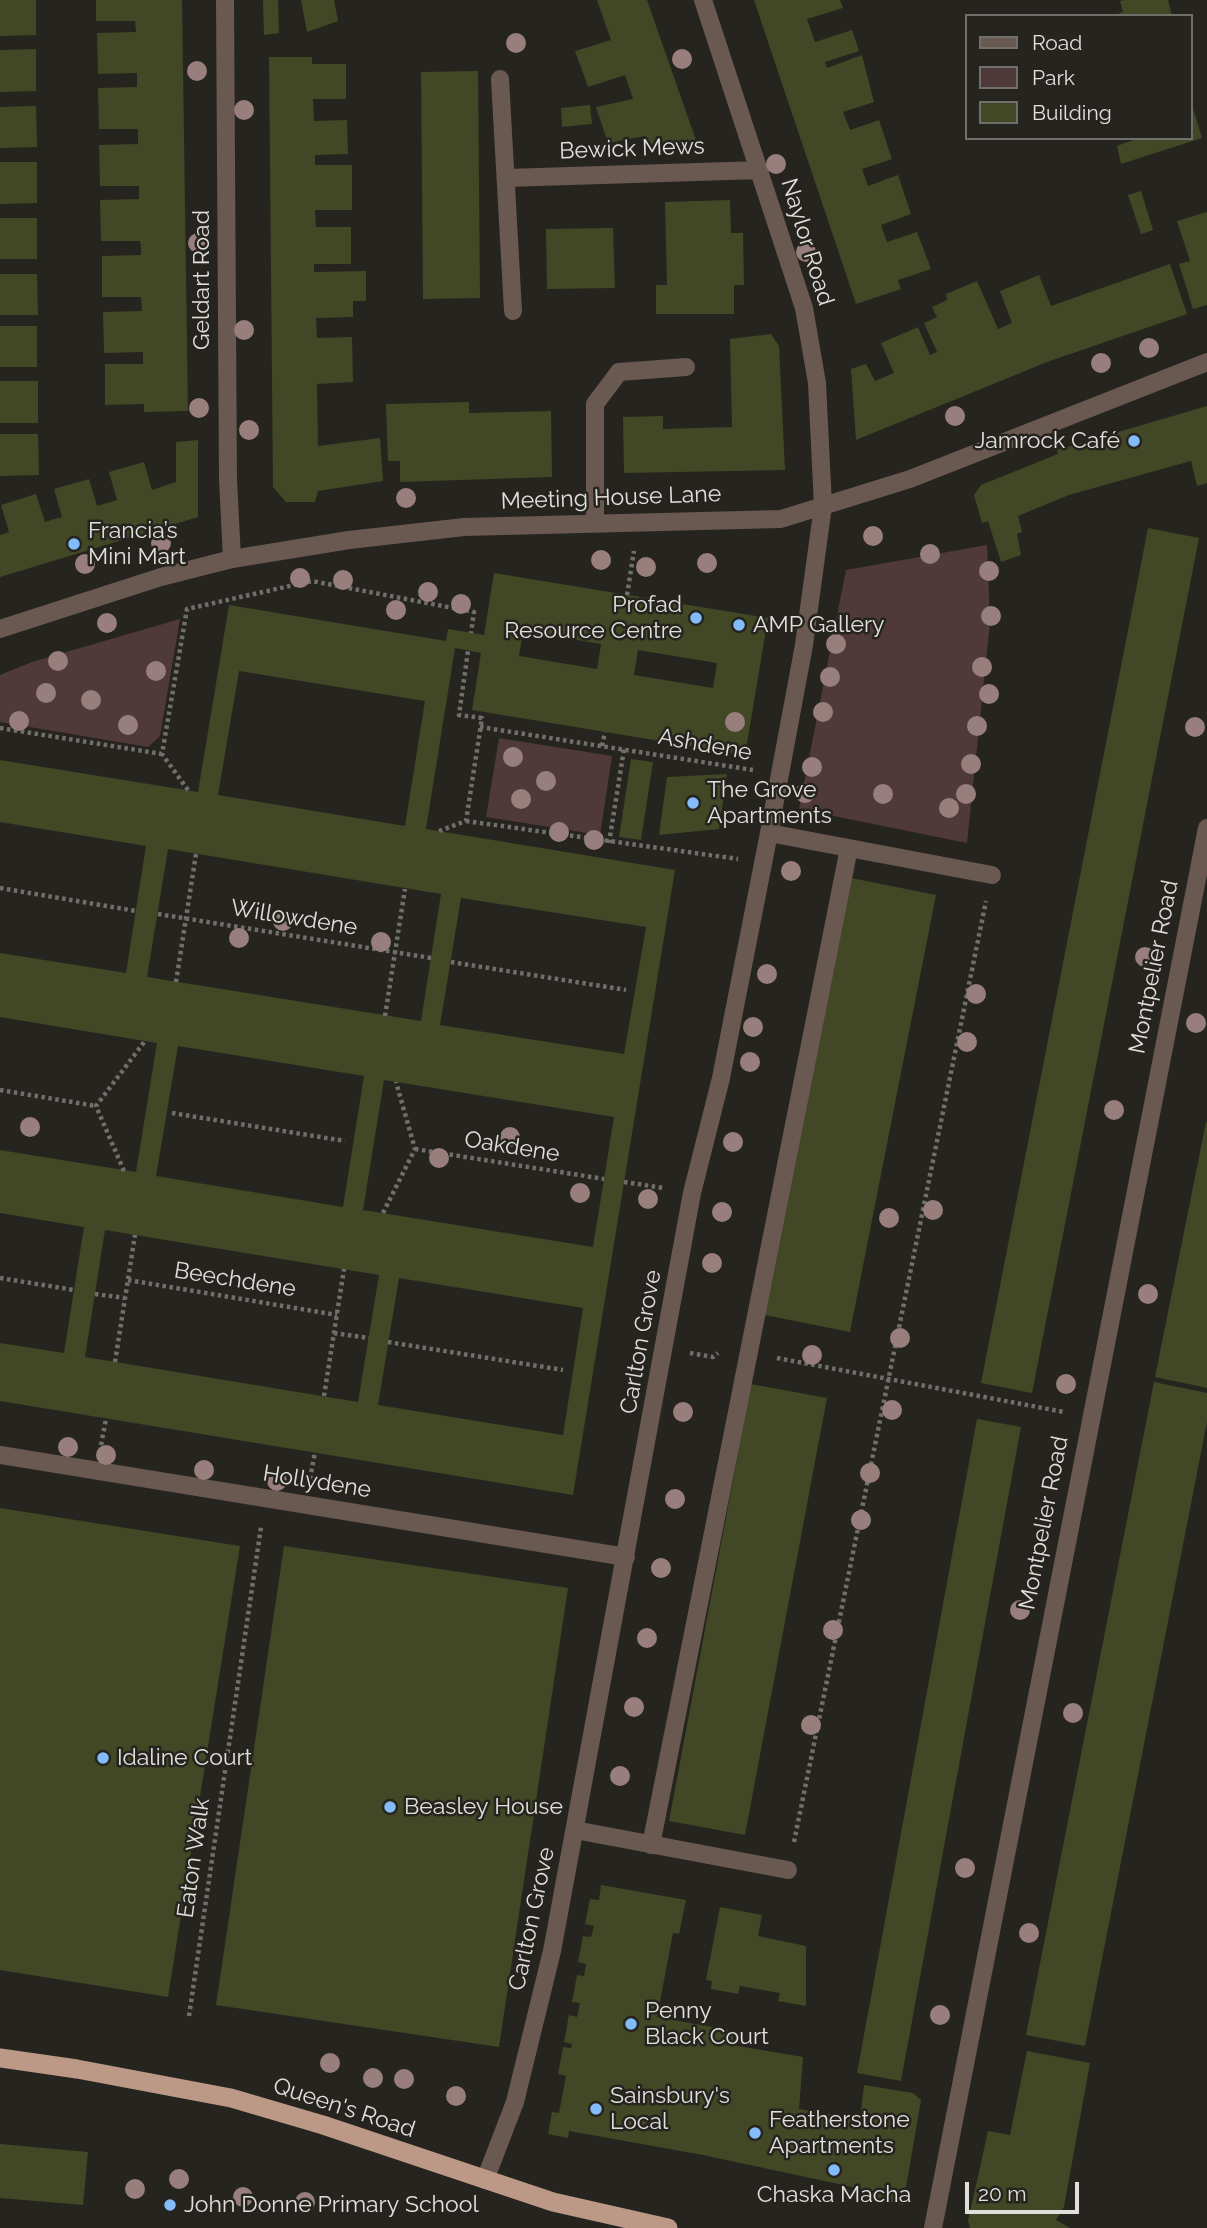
<!DOCTYPE html>
<html>
<head>
<meta charset="utf-8">
<style>
	body { margin:0 }
	#map { position:relative; width:1207px; height:2228px; overflow:hidden; background:#26241f; font-family:Raleway,sans-serif }
	canvas { display:block }
	.legend { position:absolute; left:965px; top:14px; width:228px; height:126px; box-sizing:border-box; background:#26241f; border:2px solid #716f6b; margin:0; padding:9px 12px; list-style:none; font-size:21px; color:#e1dfdc }
	.legend li { display:flex; align-items:center; gap:14px; height:35px }
	.legend b { width:35px; border:2px solid #716f6b }
	.scale { position:absolute; left:965px; top:2182px; width:114px; height:32px; box-sizing:border-box; border:4px solid #e1dfdc; border-top:0; padding-left:9px; font-size:21px; line-height:24px; white-space:nowrap; color:#e1dfdc; -webkit-text-stroke:5px #26241f; paint-order:stroke }
</style>
</head>
<body>
<div id="map">
<canvas width="1207" height="2228"></canvas>
<ul class="legend">
<li><b style="height:9px;background:#695951"></b>Road</li>
<li><b style="height:19px;background:#50393a"></b>Park</li>
<li><b style="height:19px;background:#424825"></b>Building</li>
</ul>
<div class="scale">20 m</div>
</div>
<script>
const ctx = document.querySelector('canvas').getContext('2d');
ctx.lineJoin = 'round';
function fill(path, color) {
  ctx.fillStyle = color;
  ctx.fill(path, 'evenodd');
}
function toPath(rows) {
  const path = new Path2D();
  for (const r of rows) {
    path.moveTo(r[0], r[1]);
    for (let i = 2; i < r.length; i += 2) path.lineTo(r[i], r[i + 1]);
  }
  return path;
}
function stroke(path, color, width, dash) {
  ctx.strokeStyle = color;
  ctx.lineWidth = width;
  ctx.lineCap = dash ? 'butt' : 'round';
  ctx.setLineDash(dash || []);
  ctx.stroke(path);
}
function label(font, color, halo, rows, align = 'center') {
  ctx.font = font + ' Raleway,sans-serif';
  ctx.lineWidth = 5;
  ctx.setLineDash([]);
  ctx.textBaseline = 'middle';
  ctx.strokeStyle = halo;
  ctx.fillStyle = color;
  for (const [text, x, y, turn = 0] of rows) {
    ctx.save();
    ctx.translate(x, y);
    ctx.rotate((+turn || 0) * Math.PI / 180);
    ctx.textAlign = isNaN(turn) ? turn : align;
    if (halo) ctx.strokeText(text, 0, 0);
    ctx.fillText(text, 0, 0);
    ctx.restore();
  }
}
fill(toPath([
	[987,545,990,623,967,843,799,809,846,570],
	[180,619,160,736,148,747,0,722,0,675,32,662],
	[499,738,612,756,600,835,486,817]
]), '#50393a');
fill(toPath([
	[0,0,36,0,36,35,0,36],
	[96,0,182,0,188,411,144,412,144,404,105,405,105,364,143,364,143,352,104,353,103,312,142,311,141,297,102,297,102,256,141,255,141,247,140,241,101,241,100,200,139,199,139,186,100,186,99,145,138,144,138,129,99,129,98,88,137,87,137,73,98,74,97,33,136,32,135,21,96,21],
	[263,0,278,0,279,33,264,35],
	[301,0,334,0,338,21,307,32],
	[597,0,647,0,698,146,650,147,645,136,608,143,596,107,633,99,625,75,588,87,575,51,611,40],
	[754,0,840,0,843,8,807,19,815,42,852,30,859,51,825,62,827,68,862,55,874,102,843,112,850,130,879,120,892,159,862,169,868,186,898,175,911,214,881,225,887,242,917,232,931,269,898,280,901,289,856,304],
	[1124,0,1168,0,1172,16,1112,16,1123,12,1120,1],
	[36,49,36,91,0,92,0,50],
	[269,57,312,57,312,64,346,64,346,99,313,99,314,121,347,120,348,154,315,155,315,165,352,165,352,210,315,210,316,227,351,227,351,264,314,264,314,272,366,271,366,301,353,301,353,317,316,318,317,338,352,337,353,382,317,384,318,446,380,438,383,481,318,491,315,502,286,502,273,487],
	[478,71,480,298,423,299,421,72],
	[1191,102,1202,138,1121,164,1117,146,1138,138,1191,138],
	[590,105,592,124,562,127,561,108],
	[36,106,37,147,0,148,0,107],
	[0,162,37,162,37,203,0,204],
	[1141,191,1153,230,1141,234,1128,195],
	[730,200,731,233,743,233,744,285,734,285,734,314,656,314,656,285,667,285,665,202],
	[1207,212,1207,305,1193,309,1179,264,1190,261,1177,221],
	[0,218,37,218,37,259,0,259],
	[613,228,615,288,547,289,546,229],
	[1170,264,1187,314,1047,362,856,440,851,369,866,364,875,381,894,373,881,343,918,327,930,355,937,352,924,323,937,317,932,307,947,300,946,294,977,281,998,329,1012,323,1000,291,1039,275,1051,306],
	[0,274,37,274,38,315,0,315],
	[0,326,37,326,37,367,0,367],
	[771,334,779,346,785,470,624,473,623,417,663,416,663,429,732,427,730,339],
	[0,381,38,381,38,423,0,423],
	[469,402,469,413,551,411,552,477,400,482,400,461,388,461,386,404],
	[1207,406,1207,483,1197,486,1191,461,1069,495,1018,516,1022,532,1017,534,1021,555,1001,562,988,521,982,523,974,495,981,485,1058,454,1057,450],
	[0,434,38,434,39,475,0,476],
	[198,440,198,517,0,577,0,535,9,532,1,505,36,494,45,522,54,519,62,517,54,489,89,479,97,506,117,500,109,472,144,462,152,490,176,482,176,442],
	[1148,528,1199,538,1032,1393,981,1383],
	[494,573,768,618,745,755,472,710,481,653,455,648,426,829,675,870,573,1495,0,1401,0,1343,64,1353,84,1227,0,1213,0,1150,136,1172,157,1043,0,1017,0,953,126,973,146,846,0,822,0,760,198,792,229,605,446,641,448,629,484,635],
	[523,631,601,644,597,669,519,656],
	[638,650,717,663,713,688,634,675],
	[239,671,425,701,405,826,218,795],
	[168,849,441,894,421,1021,147,977],
	[461,898,646,927,624,1054,440,1025],
	[178,1046,364,1076,343,1207,156,1176],
	[384,1080,614,1117,593,1247,363,1210],
	[105,1230,379,1275,358,1402,85,1357],
	[399,1278,583,1308,563,1435,378,1405],
	[631,759,653,762,641,840,619,837],
	[727,774,719,829,659,835,667,777],
	[851,878,936,895,850,1332,765,1315],
	[1206,1122,1207,1123,1207,1388,1155,1377],
	[1154,1382,1207,1393,1207,1422,1085,2046,1026,2035],
	[751,1384,827,1398,745,1835,669,1821],
	[977,1419,1021,1427,901,2081,857,2073],
	[0,1508,240,1546,168,1997,0,1970],
	[284,1546,568,1588,499,2047,216,2005],
	[601,1885,686,1900,679,1934,673,1933,657,2017,734,2031,732,2045,803,2057,799,2109,860,2119,864,2085,913,2093,921,2100,903,2205,875,2198,876,2192,703,2155,569,2131,568,2138,548,2134,552,2112,559,2113,566,2076,558,2074,563,2047,571,2048,572,2044,564,2042,569,2015,577,2017,580,2003,572,2002,577,1975,584,1976,586,1964,578,1962,583,1936,591,1937,594,1926,585,1924,590,1899,599,1900],
	[720,1907,762,1915,758,1936,806,1946,806,2006,778,2001,780,1993,740,1986,738,1994,711,1989,712,1981,706,1980],
	[1027,2051,1090,2063,1064,2207,1056,2220,1070,2228,970,2228,968,2221,988,2131,1010,2135],
	[0,2144,88,2152,83,2205,0,2198]
]), '#424825');
stroke(toPath([
	[627,595,634,551],
	[480,727,753,770],
	[0,728,162,754],
	[602,746,605,732],
	[188,790,162,754,187,609,312,581,474,612,471,633],
	[466,821,738,859],
	[439,831,466,821,482,718,459,715,468,651],
	[609,843,624,749],
	[0,888,136,911],
	[158,914,431,958],
	[451,962,626,990],
	[176,982,196,854],
	[385,1016,405,889],
	[0,1090,96,1106],
	[172,1113,345,1141],
	[415,1149,604,1179],
	[124,1171,96,1106,145,1041],
	[624,1182,664,1188],
	[383,1213,415,1149,396,1082],
	[0,1278,74,1290],
	[128,1280,337,1315],
	[95,1294,125,1298],
	[334,1333,369,1338],
	[388,1342,563,1370],
	[690,1353,713,1357,718,1353],
	[777,1358,1064,1412],
	[115,1362,135,1235],
	[324,1396,344,1269],
	[101,1445,106,1419],
	[310,1479,315,1452],
	[794,1842,986,901],
	[189,2016,261,1527]
]), '#716f6b', 4.5, [3.5, 3.5]);
stroke(toPath([
	[595,523,595,404,619,372,686,367],
	[769,833,992,875],
	[575,1830,788,1870],
	[651,1845,849,848]
]), '#695951', 18);
stroke(toPath([
	[225,0,228,479,232,559],
	[500,79,513,311],
	[507,178,760,170],
	[0,1455,626,1557],
	[485,2180,515,2102,552,1951,692,1193,721,1078,769,833,804,645,823,506,817,383,804,308,703,0],
	[933,2228,1207,828]
]), '#695951', 18);
stroke(toPath([
	[0,629,161,577,232,559,349,540,464,527,781,519,910,479,1207,362]
]), '#695951', 18);
stroke(toPath([
	[0,2058,77,2069,231,2098,323,2125,553,2202,668,2228]
]), '#bc9886', 19);
ctx.fillStyle = '#987f7e';
for (const [x, y] of [
	[516,43],
	[682,59],
	[197,71],
	[244,110],
	[776,164],
	[198,243],
	[806,252],
	[244,330],
	[1149,348],
	[1101,363],
	[199,408],
	[955,416],
	[249,430],
	[406,498],
	[873,536],
	[161,543],
	[930,554],
	[601,560],
	[707,563],
	[85,564],
	[646,567],
	[989,571],
	[300,578],
	[343,580],
	[428,592],
	[461,604],
	[396,610],
	[991,616],
	[107,623],
	[836,644],
	[58,661],
	[982,667],
	[156,671],
	[830,677],
	[46,693],
	[989,694],
	[91,700],
	[823,712],
	[19,721],
	[735,722],
	[128,725],
	[977,726],
	[1195,727],
	[513,757],
	[971,764],
	[812,767],
	[546,781],
	[805,793],
	[883,794],
	[966,794],
	[521,799],
	[949,808],
	[559,832],
	[594,840],
	[791,871],
	[283,921],
	[239,938],
	[381,942],
	[1145,957],
	[767,974],
	[976,994],
	[1196,1023],
	[753,1027],
	[967,1042],
	[750,1062],
	[1114,1110],
	[30,1127],
	[510,1137],
	[733,1142],
	[439,1158],
	[580,1193],
	[648,1199],
	[933,1210],
	[722,1212],
	[889,1218],
	[712,1263],
	[1148,1294],
	[900,1338],
	[812,1355],
	[1066,1384],
	[892,1410],
	[683,1412],
	[68,1447],
	[106,1455],
	[204,1470],
	[870,1473],
	[277,1481],
	[675,1499],
	[861,1520],
	[661,1568],
	[1020,1610],
	[833,1630],
	[647,1638],
	[634,1707],
	[1073,1713],
	[811,1725],
	[620,1776],
	[965,1868],
	[1029,1933],
	[940,2015],
	[330,2063],
	[373,2078],
	[404,2079],
	[456,2096],
	[179,2179],
	[135,2189],
	[243,2197],
	[305,2202]
]) {
  ctx.beginPath();
  ctx.arc(x, y, 10, 0, 2 * Math.PI);
  ctx.fill();
}
for (const [x, y, r, color] of [
	[1134,441,7,"#84bcfb"],
	[74,544,7,"#84bcfb"],
	[696,618,7,"#84bcfb"],
	[739,625,7,"#84bcfb"],
	[693,803,7,"#84bcfb"],
	[103,1758,7,"#84bcfb"],
	[390,1807,7,"#84bcfb"],
	[631,2024,7,"#84bcfb"],
	[596,2109,7,"#84bcfb"],
	[755,2133,7,"#84bcfb"],
	[834,2170,7,"#84bcfb"],
	[170,2205,7,"#84bcfb"]
]) {
  const dot = new Path2D();
  dot.arc(x, y, r, 0, 2 * Math.PI);
  ctx.fillStyle = color;
  ctx.fill(dot);
  stroke(dot, '#26241f', 2.5);
}
label('23px', '#e1dfdc', '#26241f', [
	["Bewick Mews",632,149,-2],
	["Naylor Road",807,242,73],
	["Geldart Road",202,280,-90],
	["Meeting House Lane",611,498,-2],
	["Ashdene",705,745,10],
	["Willowdene",294,918,9],
	["Montpelier Road",1154,967,-79],
	["Oakdene",512,1147,9],
	["Beechdene",235,1280,9],
	["Carlton Grove",641,1342,-80],
	["Hollydene",317,1482,9],
	["Montpelier Road",1044,1523,-79],
	["Eaton Walk",194,1858,-82],
	["Carlton Grove",532,1919,-78],
	["Queen's Road",344,2108,18]
]);
label('23px', '#e1dfdc', '#26241f', [
	["Jamrock Café",1120,441,"right"],
	["Francia’s",88,531],
	["Mini Mart",88,557],
	["Profad",682,605,"right"],
	["Resource Centre",682,631,"right"],
	["AMP Gallery",753,625],
	["The Grove",707,790],
	["Apartments",707,816],
	["Idaline Court",117,1758],
	["Beasley House",404,1807],
	["Penny",645,2011],
	["Black Court",645,2037],
	["Sainsbury's",610,2096],
	["Local",610,2122],
	["Featherstone",769,2120],
	["Apartments",769,2146],
	["Chaska Macha",834,2195,"center"],
	["John Donne Primary School",184,2205]
], 'left');
</script>
</body>
</html>
